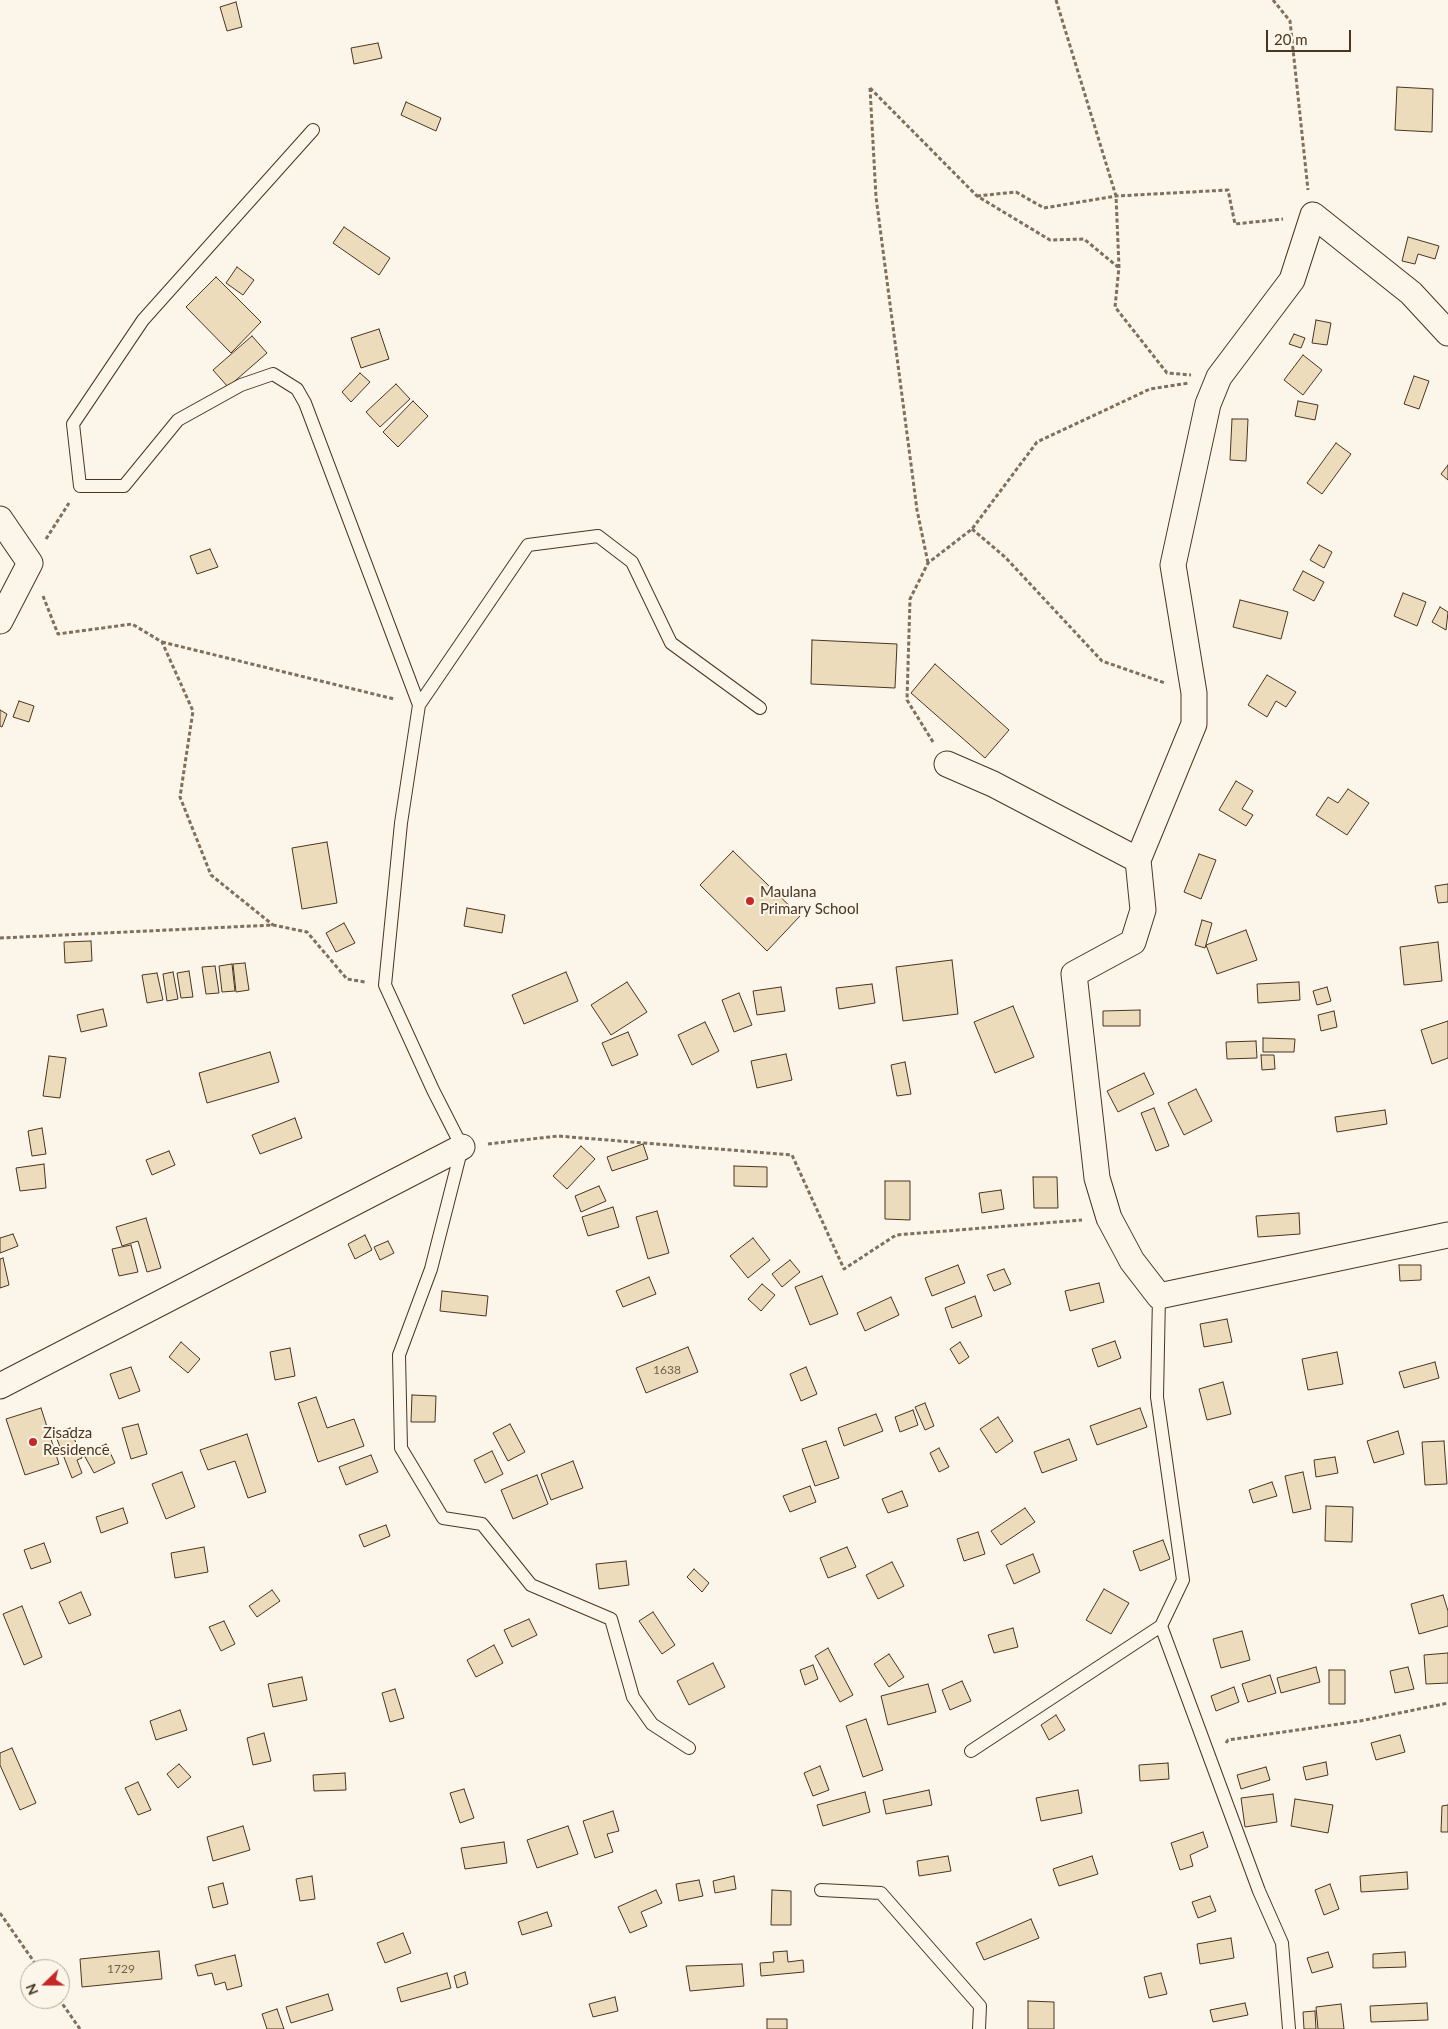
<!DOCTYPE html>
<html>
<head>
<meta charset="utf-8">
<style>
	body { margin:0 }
	#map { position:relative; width:1448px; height:2029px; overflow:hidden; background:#fbf6e9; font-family:Lato,sans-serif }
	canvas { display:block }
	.north { position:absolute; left:20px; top:1959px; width:50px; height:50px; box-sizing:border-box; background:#fbf6e9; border:1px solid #b4a999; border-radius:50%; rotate:248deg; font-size:14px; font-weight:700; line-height:20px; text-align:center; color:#4a3520 }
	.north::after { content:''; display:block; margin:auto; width:18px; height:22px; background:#c62828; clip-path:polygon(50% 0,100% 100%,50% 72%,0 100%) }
	.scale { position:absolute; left:1266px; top:30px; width:85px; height:22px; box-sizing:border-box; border:2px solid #4a3520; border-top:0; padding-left:6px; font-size:15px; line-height:18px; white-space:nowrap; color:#4a3520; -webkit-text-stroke:4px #fbf6e9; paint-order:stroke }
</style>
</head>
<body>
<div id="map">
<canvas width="1448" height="2029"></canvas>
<div class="north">N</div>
<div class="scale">20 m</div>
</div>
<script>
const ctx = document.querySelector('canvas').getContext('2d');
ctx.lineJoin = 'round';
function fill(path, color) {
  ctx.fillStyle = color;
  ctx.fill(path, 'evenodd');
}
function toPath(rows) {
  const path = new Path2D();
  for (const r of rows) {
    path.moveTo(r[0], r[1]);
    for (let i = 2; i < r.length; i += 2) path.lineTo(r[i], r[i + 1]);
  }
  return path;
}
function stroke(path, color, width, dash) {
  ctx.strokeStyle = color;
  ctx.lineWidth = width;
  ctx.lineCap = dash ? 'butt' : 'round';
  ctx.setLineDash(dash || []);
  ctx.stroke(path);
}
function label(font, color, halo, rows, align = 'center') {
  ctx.font = font + ' Lato,sans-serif';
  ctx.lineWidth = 4;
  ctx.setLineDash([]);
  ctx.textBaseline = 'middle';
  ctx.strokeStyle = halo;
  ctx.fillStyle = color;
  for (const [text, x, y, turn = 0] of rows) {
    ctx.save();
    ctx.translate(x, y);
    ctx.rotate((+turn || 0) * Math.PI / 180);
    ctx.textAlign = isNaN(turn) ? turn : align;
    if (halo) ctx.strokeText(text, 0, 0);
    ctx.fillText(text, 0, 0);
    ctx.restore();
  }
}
const building = toPath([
	[236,2,242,27,227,31,220,7,236,2],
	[378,43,382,58,354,64,351,48,378,43],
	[1397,87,1433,89,1432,132,1395,130,1397,87],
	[406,102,441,118,436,131,401,115,406,102],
	[344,227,390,258,379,275,333,243,344,227],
	[1408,237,1439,246,1435,259,1418,254,1415,264,1402,261,1408,237],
	[237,267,254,280,243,295,226,283,237,267],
	[216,277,261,322,231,353,186,307,216,277],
	[1316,320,1331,323,1327,345,1312,343,1316,320],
	[379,329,389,359,361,368,351,338,379,329],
	[1294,334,1305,338,1301,348,1289,344,1294,334],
	[252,336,267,353,228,387,213,370,252,336],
	[1303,355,1322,370,1303,395,1284,380,1303,355],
	[360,373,370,382,351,402,342,392,360,373],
	[1414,376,1429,381,1419,409,1404,404,1414,376],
	[396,384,410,399,380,427,366,412,396,384],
	[413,401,428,416,398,447,383,432,413,401],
	[1298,401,1318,405,1315,420,1295,416,1298,401],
	[1232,419,1248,419,1246,461,1230,460,1232,419],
	[1336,443,1351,454,1322,494,1307,483,1336,443],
	[1448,465,1448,480,1441,474,1448,465],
	[1319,545,1332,552,1324,568,1310,560,1319,545],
	[210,549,218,567,197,574,190,556,210,549],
	[1303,571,1324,582,1314,601,1293,590,1303,571],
	[1403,593,1426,602,1417,626,1394,616,1403,593],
	[1240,600,1288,612,1281,639,1233,627,1240,600],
	[1440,607,1448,612,1446,630,1432,622,1440,607],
	[812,640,897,644,895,688,811,684,812,640],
	[935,664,1009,730,985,758,911,693,935,664],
	[1267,675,1296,692,1286,707,1276,701,1267,717,1248,705,1267,675],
	[19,701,34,706,29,722,13,717,19,701],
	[0,710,7,714,2,727,0,726,0,710],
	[1236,781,1253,791,1242,809,1253,815,1246,826,1219,810,1236,781],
	[1348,789,1369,803,1347,835,1316,815,1328,797,1338,803,1348,789],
	[327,842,337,903,302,909,292,848,327,842],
	[733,851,800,916,767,951,700,885,733,851],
	[1199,854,1216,860,1201,899,1184,892,1199,854],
	[1448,884,1448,902,1438,903,1435,886,1448,884],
	[467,908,505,915,502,933,464,926,467,908],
	[1202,920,1212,923,1205,948,1195,945,1202,920],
	[344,923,355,943,336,952,326,933,344,923],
	[1246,930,1257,960,1217,974,1206,945,1246,930],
	[91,941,92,961,65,963,64,942,91,941],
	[1438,942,1442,981,1404,985,1400,947,1438,942],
	[952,960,958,1014,903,1021,896,967,952,960],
	[245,963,249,990,236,992,233,964,245,963],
	[232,964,235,991,222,992,219,966,232,964],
	[215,966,219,993,206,994,202,967,215,966],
	[189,971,193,997,181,998,177,973,189,971],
	[173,972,178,999,167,1001,163,974,173,972],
	[566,972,578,1001,524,1024,512,995,566,972],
	[157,973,163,1000,147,1003,142,975,157,973],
	[627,982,647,1012,611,1035,591,1005,627,982],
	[1299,982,1300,1000,1258,1003,1257,984,1299,982],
	[872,984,875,1003,839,1009,836,988,872,984],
	[781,987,785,1011,757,1015,753,991,781,987],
	[1327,987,1331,1001,1317,1005,1313,991,1327,987],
	[739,993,752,1025,734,1032,722,1000,739,993],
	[1013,1006,1034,1057,995,1073,974,1022,1013,1006],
	[103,1009,107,1026,81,1032,77,1015,103,1009],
	[1140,1010,1140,1026,1103,1026,1103,1011,1140,1010],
	[1334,1011,1337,1027,1321,1031,1318,1015,1334,1011],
	[1448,1021,1448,1058,1432,1064,1421,1030,1448,1021],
	[705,1022,719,1051,692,1065,678,1035,705,1022],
	[628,1032,638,1055,612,1066,602,1043,628,1032],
	[1263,1038,1295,1039,1294,1052,1263,1052,1263,1038],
	[1256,1041,1257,1058,1227,1059,1226,1042,1256,1041],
	[270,1052,279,1082,207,1103,199,1073,270,1052],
	[786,1054,792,1080,757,1088,751,1061,786,1054],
	[1261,1055,1274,1055,1275,1069,1262,1070,1261,1055],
	[49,1056,66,1058,60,1098,43,1096,49,1056],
	[905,1062,911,1094,897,1096,891,1065,905,1062],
	[1144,1073,1154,1094,1118,1112,1107,1091,1144,1073],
	[1196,1089,1212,1121,1184,1135,1168,1103,1196,1089],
	[1154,1108,1169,1146,1156,1151,1141,1113,1154,1108],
	[1385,1110,1387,1124,1337,1132,1335,1117,1385,1110],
	[295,1118,302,1138,260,1154,252,1135,295,1118],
	[42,1128,46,1154,32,1156,28,1131,42,1128],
	[643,1144,648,1159,612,1171,607,1157,643,1144],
	[581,1146,595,1159,567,1189,553,1176,581,1146],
	[169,1151,175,1165,152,1175,146,1160,169,1151],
	[44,1164,46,1188,20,1191,16,1168,44,1164],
	[734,1166,767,1167,767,1187,734,1186,734,1166],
	[1033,1177,1057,1177,1058,1208,1034,1208,1033,1177],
	[885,1181,910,1181,910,1220,885,1219,885,1181],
	[599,1186,606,1201,581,1212,575,1196,599,1186],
	[1001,1190,1004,1209,982,1213,979,1193,1001,1190],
	[613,1207,619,1227,588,1236,582,1217,613,1207],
	[657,1211,669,1253,648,1259,636,1217,657,1211],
	[1299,1213,1300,1234,1258,1237,1256,1216,1299,1213],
	[146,1218,161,1268,147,1272,138,1241,122,1246,116,1227,146,1218],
	[13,1234,18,1246,0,1253,0,1238,13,1234],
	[365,1235,372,1250,355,1259,348,1244,365,1235],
	[753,1238,770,1260,748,1278,730,1256,753,1238],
	[388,1241,394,1253,380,1260,374,1247,388,1241],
	[131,1245,138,1272,119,1276,112,1249,131,1245],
	[3,1258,9,1285,0,1288,0,1259,3,1258],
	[790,1260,800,1272,782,1287,772,1274,790,1260],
	[958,1265,965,1283,932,1296,925,1278,958,1265],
	[1399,1265,1421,1265,1421,1280,1400,1281,1399,1265],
	[1004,1269,1011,1284,994,1291,987,1275,1004,1269],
	[822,1276,838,1314,810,1325,795,1287,822,1276],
	[649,1277,656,1294,623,1307,616,1291,649,1277],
	[1099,1283,1104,1302,1070,1311,1065,1291,1099,1283],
	[762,1284,775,1295,761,1311,748,1299,762,1284],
	[442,1291,488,1296,486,1316,440,1311,442,1291],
	[975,1296,982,1316,952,1328,945,1308,975,1296],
	[891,1297,899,1315,865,1331,857,1313,891,1297],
	[1227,1319,1232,1342,1204,1347,1200,1324,1227,1319],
	[1115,1341,1121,1358,1098,1367,1092,1349,1115,1341],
	[181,1342,200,1359,188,1373,169,1357,181,1342],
	[960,1342,969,1357,959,1364,950,1349,960,1342],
	[688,1347,698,1372,646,1393,636,1368,688,1347],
	[290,1348,295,1376,275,1380,270,1352,290,1348],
	[1337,1352,1343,1384,1308,1390,1302,1359,1337,1352],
	[1435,1362,1439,1378,1404,1388,1399,1372,1435,1362],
	[131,1367,140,1391,119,1399,110,1374,131,1367],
	[806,1367,817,1394,801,1401,790,1374,806,1367],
	[1223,1382,1231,1414,1207,1420,1199,1389,1223,1382],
	[412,1395,436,1396,435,1422,411,1422,412,1395],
	[316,1397,327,1428,354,1419,364,1446,318,1462,298,1403,316,1397],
	[925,1403,934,1426,925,1430,915,1407,925,1403],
	[41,1408,59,1464,25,1475,6,1419,41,1408],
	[1140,1408,1147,1427,1097,1445,1090,1426,1140,1408],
	[913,1410,918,1425,900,1432,895,1417,913,1410],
	[876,1414,883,1431,844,1446,838,1428,876,1414],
	[998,1417,1013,1441,996,1453,980,1429,998,1417],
	[138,1424,147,1454,131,1459,122,1428,138,1424],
	[510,1424,525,1452,508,1461,493,1433,510,1424],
	[70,1428,82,1458,77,1460,82,1473,72,1478,55,1434,70,1428],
	[1398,1431,1404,1454,1374,1463,1367,1441,1398,1431],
	[247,1434,266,1492,248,1498,235,1461,208,1470,200,1450,247,1434],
	[1069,1439,1077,1460,1042,1473,1034,1452,1069,1439],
	[826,1441,839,1478,815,1486,802,1449,826,1441],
	[1444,1441,1447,1484,1425,1485,1422,1442,1444,1441],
	[106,1444,115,1463,94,1473,84,1455,106,1444],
	[939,1448,949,1467,939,1472,930,1453,939,1448],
	[492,1451,503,1474,485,1483,474,1460,492,1451],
	[371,1455,378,1472,346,1485,339,1467,371,1455],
	[1335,1457,1338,1473,1316,1477,1314,1460,1335,1457],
	[573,1461,583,1488,551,1500,541,1474,573,1461],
	[182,1472,195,1507,166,1519,152,1484,182,1472],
	[1303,1472,1311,1509,1293,1513,1285,1476,1303,1472],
	[537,1475,548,1504,513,1519,501,1490,537,1475],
	[1272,1482,1277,1496,1253,1503,1249,1490,1272,1482],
	[810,1486,816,1502,790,1512,783,1496,810,1486],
	[902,1491,908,1506,888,1513,882,1499,902,1491],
	[1326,1506,1353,1507,1352,1542,1325,1541,1326,1506],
	[123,1508,128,1523,101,1533,96,1517,123,1508],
	[1025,1508,1035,1522,1001,1545,991,1531,1025,1508],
	[386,1525,390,1536,364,1547,359,1535,386,1525],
	[978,1532,985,1554,964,1561,957,1539,978,1532],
	[1163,1540,1170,1559,1140,1571,1133,1551,1163,1540],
	[44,1543,51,1562,31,1569,24,1550,44,1543],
	[204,1547,208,1572,175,1578,171,1553,204,1547],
	[847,1547,856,1567,828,1578,820,1558,847,1547],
	[1033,1554,1040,1572,1014,1584,1006,1565,1033,1554],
	[626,1561,629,1585,599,1589,596,1564,626,1561],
	[892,1562,904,1586,878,1599,866,1575,892,1562],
	[694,1569,709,1583,702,1592,687,1577,694,1569],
	[1104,1589,1129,1603,1111,1634,1086,1620,1104,1589],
	[272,1590,280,1601,257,1617,249,1606,272,1590],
	[81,1592,91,1615,69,1624,59,1602,81,1592],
	[1443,1595,1448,1611,1448,1626,1419,1634,1411,1604,1443,1595],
	[22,1606,42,1657,24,1665,3,1614,22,1606],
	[653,1612,675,1645,662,1654,639,1621,653,1612],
	[529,1619,537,1635,512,1647,504,1630,529,1619],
	[224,1621,235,1644,221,1651,209,1627,224,1621],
	[1013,1628,1018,1647,994,1653,988,1635,1013,1628],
	[1242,1631,1250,1660,1221,1668,1213,1639,1242,1631],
	[494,1645,503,1663,476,1677,467,1660,494,1645],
	[828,1648,853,1695,840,1702,815,1656,828,1648],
	[1448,1653,1448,1683,1426,1684,1424,1655,1448,1653],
	[889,1654,904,1677,889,1687,874,1664,889,1654],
	[713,1663,725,1687,689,1705,677,1681,713,1663],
	[813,1665,818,1679,805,1685,800,1670,813,1665],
	[1316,1667,1320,1682,1281,1693,1277,1678,1316,1667],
	[1408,1667,1414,1689,1395,1693,1390,1671,1408,1667],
	[1329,1670,1345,1670,1345,1704,1329,1704,1329,1670],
	[1270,1675,1276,1693,1248,1702,1242,1684,1270,1675],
	[302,1677,307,1700,273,1707,268,1684,302,1677],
	[962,1681,971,1701,950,1710,942,1690,962,1681],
	[928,1684,936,1712,888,1725,881,1696,928,1684],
	[1234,1687,1239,1702,1216,1711,1211,1696,1234,1687],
	[395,1689,404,1718,390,1722,382,1693,395,1689],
	[180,1710,187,1730,156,1740,150,1721,180,1710],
	[1056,1715,1065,1730,1049,1740,1041,1725,1056,1715],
	[866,1719,883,1770,863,1777,846,1726,866,1719],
	[264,1733,271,1761,253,1765,247,1738,264,1733],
	[1400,1735,1405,1752,1376,1760,1371,1743,1400,1735],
	[12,1748,36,1803,20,1810,0,1765,0,1753,12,1748],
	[1326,1762,1328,1775,1306,1780,1303,1767,1326,1762],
	[1168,1763,1169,1779,1140,1781,1139,1765,1168,1763],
	[179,1764,191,1777,178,1788,167,1774,179,1764],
	[820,1766,829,1790,813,1796,804,1773,820,1766],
	[1266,1767,1270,1780,1241,1789,1237,1775,1266,1767],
	[345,1773,346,1790,314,1791,313,1775,345,1773],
	[138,1782,151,1810,138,1815,125,1788,138,1782],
	[464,1789,474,1818,460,1823,450,1793,464,1789],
	[929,1790,932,1805,886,1814,883,1800,929,1790],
	[1078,1790,1082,1813,1041,1821,1036,1798,1078,1790],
	[865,1792,870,1812,823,1826,817,1805,865,1792],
	[1273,1794,1277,1822,1245,1827,1241,1798,1273,1794],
	[1295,1799,1333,1805,1328,1833,1291,1826,1295,1799],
	[1448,1805,1448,1832,1441,1832,1442,1806,1448,1805],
	[613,1811,619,1831,607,1834,613,1852,595,1858,583,1821,613,1811],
	[243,1826,250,1850,213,1861,207,1837,243,1826],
	[568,1826,578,1854,537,1868,527,1840,568,1826],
	[1203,1832,1208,1847,1190,1855,1193,1866,1180,1870,1171,1843,1203,1832],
	[504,1842,507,1863,465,1869,461,1848,504,1842],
	[948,1856,951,1871,919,1876,917,1861,948,1856],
	[1092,1856,1098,1874,1059,1886,1053,1869,1092,1856],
	[1407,1872,1408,1889,1361,1892,1360,1876,1407,1872],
	[312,1876,315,1899,300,1901,296,1879,312,1876],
	[734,1876,736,1889,715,1893,713,1881,734,1876],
	[699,1880,703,1896,679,1901,676,1884,699,1880],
	[223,1883,228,1904,213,1908,208,1887,223,1883],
	[1330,1884,1339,1909,1324,1915,1315,1890,1330,1884],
	[656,1890,662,1903,641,1912,647,1926,630,1933,618,1907,656,1890],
	[772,1890,791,1891,791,1925,771,1925,772,1890],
	[1210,1896,1216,1911,1198,1918,1192,1902,1210,1896],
	[547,1912,552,1926,522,1935,518,1922,547,1912],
	[1031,1919,1039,1938,984,1960,976,1943,1031,1919],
	[403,1933,411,1953,385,1963,377,1943,403,1933],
	[1231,1938,1234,1958,1200,1964,1197,1944,1231,1938],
	[159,1951,162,1979,82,1987,80,1959,159,1951],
	[787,1951,788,1962,803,1960,804,1972,761,1976,760,1963,774,1962,773,1952,787,1951],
	[1328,1952,1333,1967,1312,1973,1307,1958,1328,1952],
	[1405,1952,1406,1967,1373,1968,1373,1954,1405,1952],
	[235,1955,242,1986,227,1990,225,1982,215,1985,212,1973,198,1976,195,1965,235,1955],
	[742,1964,744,1986,690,1991,686,1966,742,1964],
	[465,1972,468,1984,457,1988,454,1976,465,1972],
	[447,1973,451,1988,401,2002,397,1988,447,1973],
	[1161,1973,1167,1994,1149,1998,1144,1977,1161,1973],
	[328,1994,333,2010,291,2023,286,2007,328,1994],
	[615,1997,618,2011,593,2017,589,2004,615,1997],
	[1028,2001,1054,2002,1054,2029,1028,2029,1028,2001],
	[1245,2003,1248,2015,1213,2022,1210,2010,1245,2003],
	[1427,2003,1428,2020,1371,2022,1370,2006,1427,2003],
	[1341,2004,1344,2029,1318,2029,1316,2007,1341,2004],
	[277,2009,284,2029,267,2029,262,2014,277,2009],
	[1315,2011,1316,2029,1304,2029,1303,2012,1315,2011],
	[767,2019,787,2019,787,2029,767,2029,767,2019]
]);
fill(building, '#ecdcbc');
stroke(building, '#4a3520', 1);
const service = toPath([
	[313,130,143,320,73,424,80,486,124,486,178,420,241,385,273,374,297,389,305,403,419,705,401,823,385,985,433,1090,462,1147,431,1269,399,1355,401,1448,443,1518,482,1524,531,1585,611,1619,633,1697,652,1724,689,1748],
	[419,705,528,545,598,536,632,562,671,643,760,708],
	[1159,1296,1157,1397,1183,1580,1161,1626,1259,1891,1282,1943,1289,2029],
	[971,1751,1161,1626],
	[821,1890,881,1893,980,2006,979,2029]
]);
const minor = toPath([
	[1448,333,1411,293,1313,215,1292,280,1219,377,1208,404,1173,565,1194,693,1194,724,1138,860,1143,910,1133,942,1074,974,1097,1178,1109,1218,1132,1261,1159,1296,1448,1235],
	[0,519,30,563,0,621],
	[947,764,993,784,1138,860],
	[0,1386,462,1147]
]);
stroke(service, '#4a3520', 14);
stroke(minor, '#4a3520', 27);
stroke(toPath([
	[1056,0,1116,196,1119,267,1115,307,1167,373,1191,375],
	[1273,0,1290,21,1308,190],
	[870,88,876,197,917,510,928,563],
	[870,88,977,196,1050,240,1084,239,1118,267],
	[977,196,1016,192,1044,208,1116,196,1228,190,1235,224,1283,219],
	[972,529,1005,557,1102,661,1165,683],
	[46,539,69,503],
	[43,596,58,634,132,624,162,642,193,711,180,797,211,875,273,925],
	[162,642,394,699],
	[933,742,907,700,910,599,928,563,972,529,1037,442,1150,389,1189,383],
	[0,938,273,925,307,932,347,979,365,982],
	[488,1144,558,1136,792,1155,844,1269,896,1235,1082,1220],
	[1226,1743,1228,1740,1360,1721,1448,1703],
	[0,1913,39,1969],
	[59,1999,80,2029]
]), '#7f6f5c', 3, [4, 2.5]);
stroke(service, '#fbf6e9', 12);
stroke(minor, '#fbf6e9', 25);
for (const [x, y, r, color] of [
	[750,901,5,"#c62828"],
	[33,1442,5,"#c62828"]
]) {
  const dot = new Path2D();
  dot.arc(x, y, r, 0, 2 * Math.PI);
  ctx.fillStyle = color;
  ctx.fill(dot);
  stroke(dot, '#fbf6e9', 2);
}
label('12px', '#725f47', null, [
	["1638",667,1370],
	["1729",121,1969]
]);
label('15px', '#4a3520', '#fbf6e9', [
	["Maulana",760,892],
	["Primary School",760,909],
	["Zisadza",43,1433],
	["Residence",43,1450]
], 'left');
</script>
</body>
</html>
